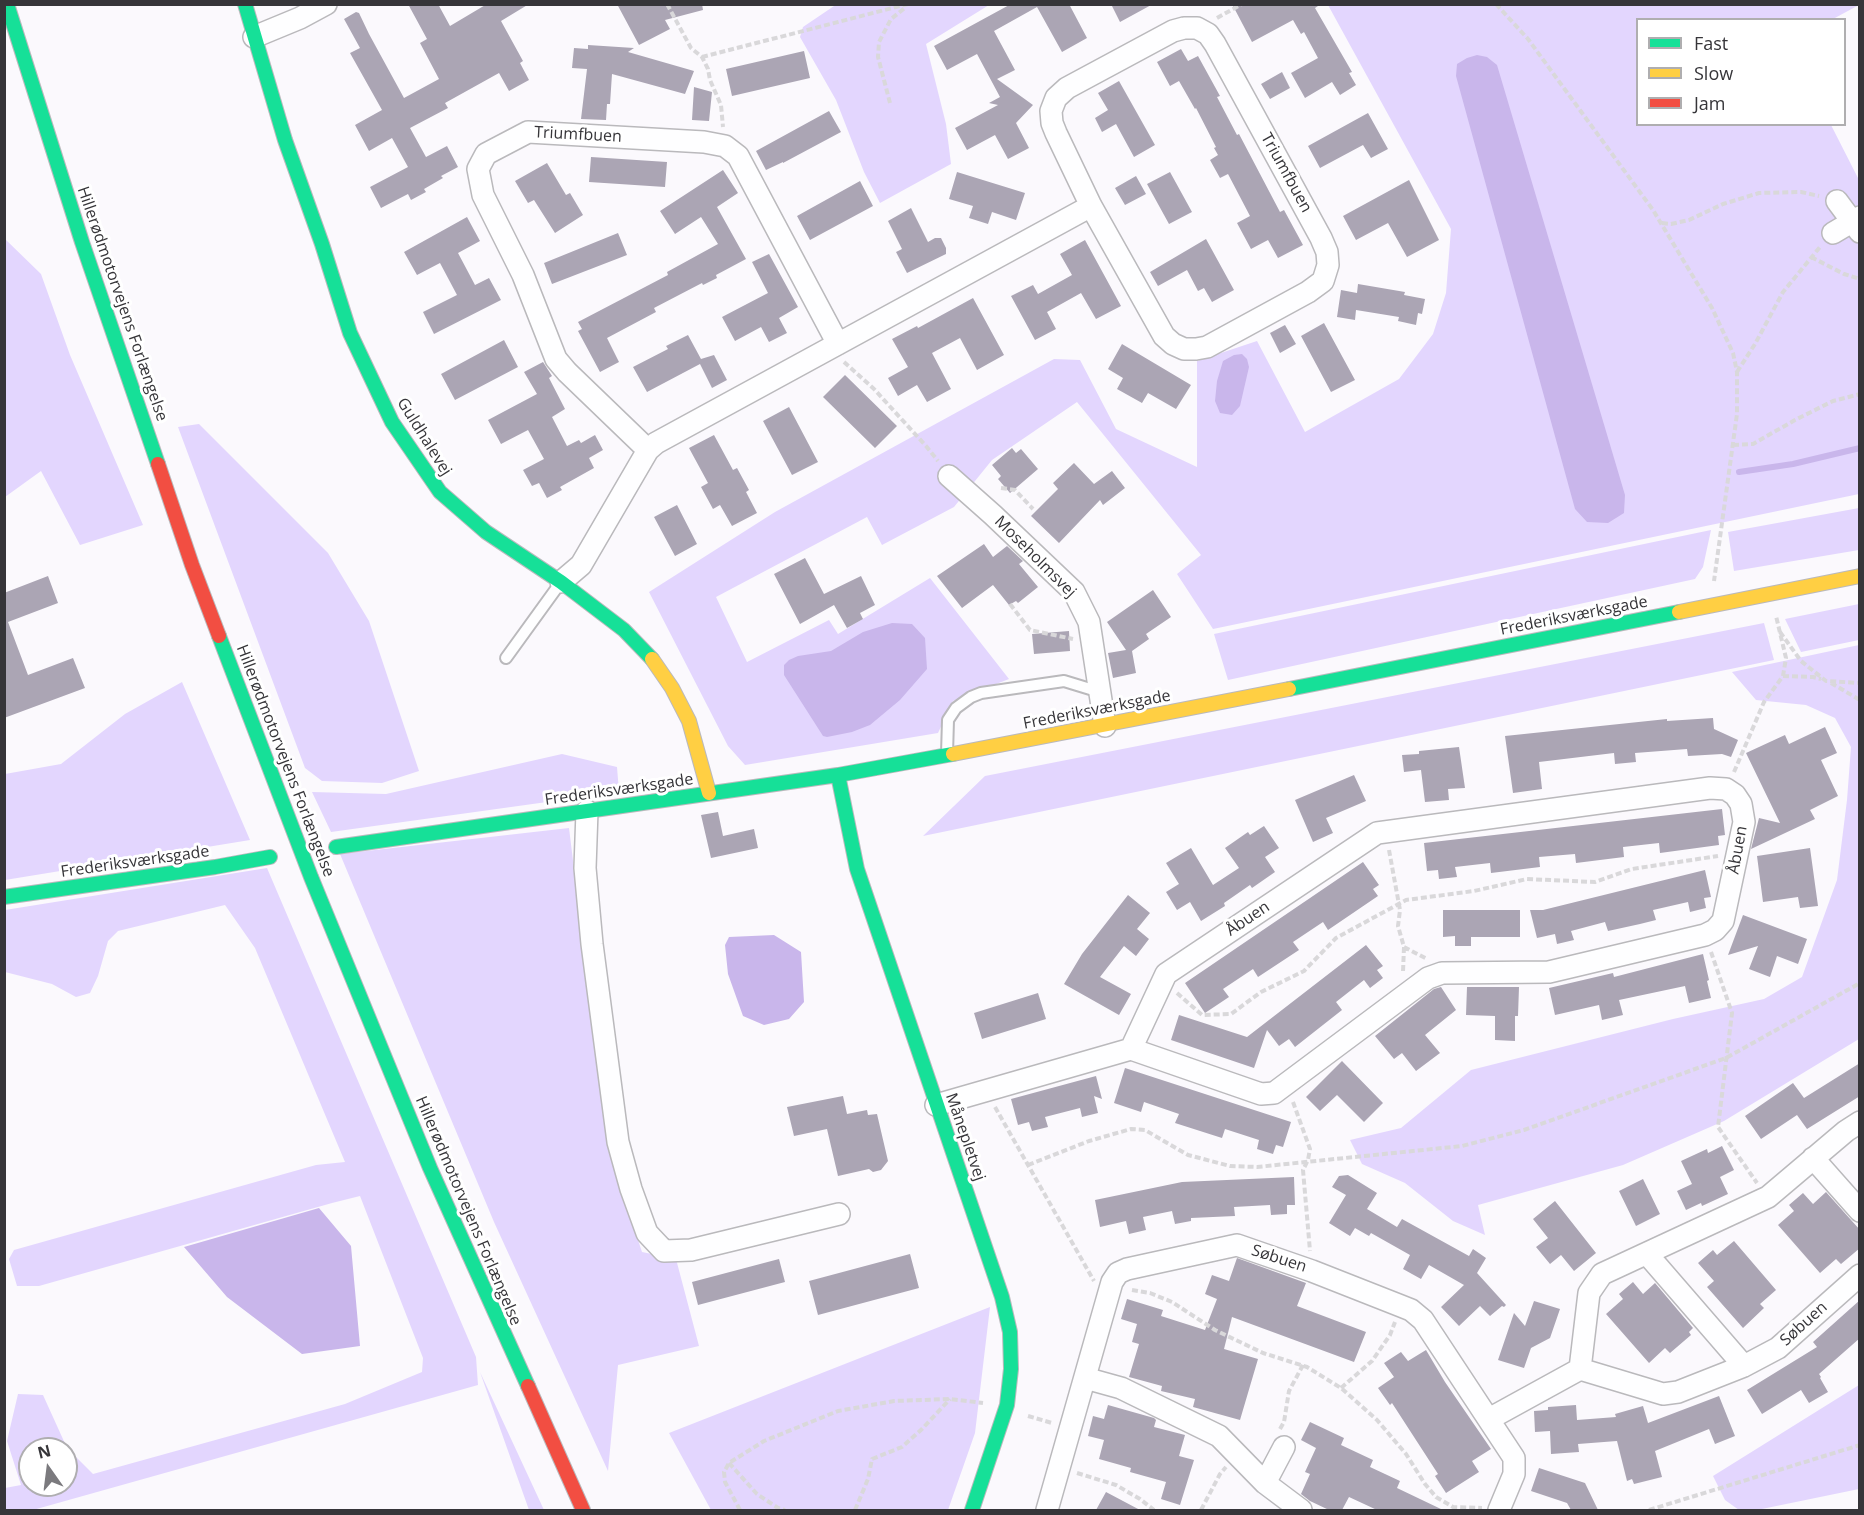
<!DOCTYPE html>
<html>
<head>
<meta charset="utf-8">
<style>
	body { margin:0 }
	#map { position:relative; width:1864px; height:1515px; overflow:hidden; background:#fbf9fd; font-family:"Open Sans",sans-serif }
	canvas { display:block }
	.frame { position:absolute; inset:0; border:6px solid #363539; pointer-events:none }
	.legend { position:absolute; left:1636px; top:18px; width:210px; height:108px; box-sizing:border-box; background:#fff; border:2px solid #afaeb0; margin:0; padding:8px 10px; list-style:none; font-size:18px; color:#363539 }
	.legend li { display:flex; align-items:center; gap:12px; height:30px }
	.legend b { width:30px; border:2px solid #afaeb0 }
	.north { position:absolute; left:18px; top:1437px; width:60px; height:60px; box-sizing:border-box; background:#fff; border:2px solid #afaeb0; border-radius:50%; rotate:346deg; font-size:16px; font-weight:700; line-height:24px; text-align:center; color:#363539 }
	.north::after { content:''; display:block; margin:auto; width:21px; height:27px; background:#7b7a7e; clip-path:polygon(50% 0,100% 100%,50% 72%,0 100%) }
</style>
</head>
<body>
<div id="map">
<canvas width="1864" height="1515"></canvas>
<div class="frame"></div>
<ul class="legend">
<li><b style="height:8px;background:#16e098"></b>Fast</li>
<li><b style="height:8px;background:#ffcf43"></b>Slow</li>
<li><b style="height:8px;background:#f24e42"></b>Jam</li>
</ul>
<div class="north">N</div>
</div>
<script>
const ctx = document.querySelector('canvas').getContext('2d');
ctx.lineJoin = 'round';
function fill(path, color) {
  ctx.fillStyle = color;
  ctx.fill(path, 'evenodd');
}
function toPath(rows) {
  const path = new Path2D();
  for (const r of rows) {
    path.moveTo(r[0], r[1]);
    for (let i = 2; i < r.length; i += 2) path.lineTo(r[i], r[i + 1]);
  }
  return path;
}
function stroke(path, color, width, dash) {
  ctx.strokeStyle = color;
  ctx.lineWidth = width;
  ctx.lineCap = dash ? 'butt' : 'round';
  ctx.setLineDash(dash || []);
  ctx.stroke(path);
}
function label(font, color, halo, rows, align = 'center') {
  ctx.font = font + ' "Open Sans",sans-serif';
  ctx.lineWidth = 6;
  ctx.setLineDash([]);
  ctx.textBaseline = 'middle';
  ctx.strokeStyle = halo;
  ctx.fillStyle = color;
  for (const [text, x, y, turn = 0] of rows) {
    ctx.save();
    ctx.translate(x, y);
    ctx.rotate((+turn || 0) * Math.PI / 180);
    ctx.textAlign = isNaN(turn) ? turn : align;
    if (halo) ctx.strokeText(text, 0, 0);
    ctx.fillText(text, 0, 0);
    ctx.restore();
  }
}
fill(toPath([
	[837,4,989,5,926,44,946,124,951,164,880,203,864,172,836,100,800,37,803,27],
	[1328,5,1859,5,1833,19,1638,20,1638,124,1831,125,1859,180,1859,494,1213,629,1177,574,1201,555,1077,402,992,460,954,507,882,545,867,517,716,597,747,662,829,620,838,634,930,578,1009,679,953,701,938,733,745,765,728,746,649,592,775,512,1054,359,1080,360,1116,429,1197,467,1197,361,1257,341,1305,432,1399,379,1433,334,1446,293,1451,229],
	[4,238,41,274,70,355,143,525,80,545,41,471,5,497],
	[199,424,328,553,369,621,419,771,382,783,322,781,305,768,178,427],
	[1859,508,1859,550,1734,571,1728,532],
	[1711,530,1703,567,1695,579,1228,680,1214,634],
	[1859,604,1859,640,1801,652,1785,619],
	[1764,623,1774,660,923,836,985,776],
	[1859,645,1859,1039,1724,1121,1623,1165,1478,1205,1485,1235,1453,1221,1405,1183,1362,1164,1350,1140,1401,1128,1471,1070,1673,1019,1764,999,1802,977,1837,880,1847,800,1851,747,1835,718,1806,705,1756,700,1732,672],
	[182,682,250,840,5,880,5,774,61,764,125,714],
	[562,754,617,767,619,792,331,832,312,792,386,794],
	[569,828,609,1153,642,1252,676,1259,699,1346,618,1365,608,1471,494,1222,340,854],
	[267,868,476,1357,478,1385,33,1510,5,1510,5,1488,21,1485,7,1441,18,1394,43,1395,67,1448,93,1474,345,1404,422,1372,423,1358,360,1196,332,1203,39,1286,17,1286,9,1259,14,1250,316,1165,345,1162,255,948,225,905,118,931,108,941,98,976,90,993,76,997,52,984,5,972,5,910],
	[30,1449,66,1449,66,1485,30,1485],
	[990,1307,975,1433,948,1510,711,1510,669,1433],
	[480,1372,544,1510,529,1510],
	[1859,1385,1859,1489,1757,1510,1739,1510,1725,1500,1713,1476]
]), '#e3d6fe');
fill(toPath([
	[1477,55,1487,57,1497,65,1625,495,1624,513,1608,523,1587,522,1575,509,1456,76,1457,64,1467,58],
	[1242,354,1247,359,1249,367,1240,406,1232,415,1220,413,1215,401,1217,381,1223,361,1234,355],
	[892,623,912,624,925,638,927,669,900,700,870,725,852,732,827,737,823,736,784,675,784,665,789,660,798,656,831,651,863,632],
	[774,935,801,952,804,1002,789,1019,764,1025,743,1016,728,974,725,945,729,937],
	[319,1208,351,1246,360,1346,302,1354,227,1297,184,1247]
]), '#c9b6eb');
stroke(toPath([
	[1739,472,1793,464,1860,448]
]), '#c9b6eb', 6);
fill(toPath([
	[408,4,438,4,450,26,487,4,529,4,501,21,523,61,520,63,529,80,509,91,499,73,445,103,448,108,410,128,426,157,447,146,458,167,441,176,443,178,424,189,426,192,411,200,408,194,381,208,370,187,408,167,392,138,369,151,355,125,382,110,350,53,360,48,344,19,356,12,359,13,369,34,404,98,439,79,420,43,427,39],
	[617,4,702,4,703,10,665,20,670,29,639,45],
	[1011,4,1069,4,1087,38,1062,52,1037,7,994,31,1015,70,997,79,1033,105,1016,123,1029,148,1008,159,995,135,967,150,955,128,998,105,989,103,1000,97,977,54,947,70,934,46],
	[1111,4,1153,4,1120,22],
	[1232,4,1321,4,1315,8,1352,72,1349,73,1356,85,1340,95,1332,82,1305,98,1291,73,1318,58,1304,32,1301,34,1293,20,1252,42],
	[588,45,634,48,628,52,694,71,685,94,612,74,610,104,607,104,606,120,581,119,587,69,572,68,574,48,588,49],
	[1181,49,1188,61,1198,56,1220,96,1217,97,1237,135,1239,134,1280,212,1284,210,1303,245,1278,258,1268,240,1251,249,1237,223,1250,216,1228,174,1220,178,1210,160,1218,155,1214,148,1216,147,1196,108,1195,109,1179,81,1170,86,1157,62],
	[804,51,810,78,732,96,726,69],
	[1282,72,1290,88,1270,99,1261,84],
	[1119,81,1155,145,1134,157,1116,124,1102,132,1095,118,1108,110,1098,93],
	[694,87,712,92,709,121,692,120],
	[829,111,841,132,783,163,783,162,766,170,756,151],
	[1368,113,1388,149,1371,158,1363,145,1320,168,1308,146],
	[591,157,667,162,665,187,589,182],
	[547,163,566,195,570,193,583,215,555,233,534,200,528,203,515,181],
	[723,170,738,193,717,207,746,259,716,275,717,278,703,285,702,283,654,308,656,312,607,338,619,362,600,372,578,331,582,329,578,322,668,275,667,272,718,244,701,217,675,234,660,211],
	[957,172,1025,193,1016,220,992,212,988,224,969,218,973,206,949,199],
	[1170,172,1192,212,1169,224,1147,184],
	[1136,176,1146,194,1125,205,1115,188],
	[1409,180,1439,240,1407,257,1388,223,1356,240,1343,216],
	[860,181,873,206,810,240,797,216],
	[911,208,928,242,935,238,941,238,946,248,946,254,907,273,896,252,902,249,888,221],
	[467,217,480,241,458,253,475,285,489,278,501,300,434,334,423,312,457,295,440,263,417,275,404,252],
	[618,233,627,255,552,284,544,263],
	[1206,239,1234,290,1212,302,1204,288,1198,291,1187,270,1158,286,1150,272],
	[1085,240,1121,306,1096,319,1081,293,1047,312,1056,329,1035,340,1011,296,1033,285,1038,294,1072,275,1060,254],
	[769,254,798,307,779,318,787,333,769,342,761,327,735,341,722,317,768,293,752,262],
	[1358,284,1405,292,1404,295,1425,299,1422,314,1418,313,1416,325,1398,321,1399,317,1356,310,1355,320,1337,317,1341,290,1357,293],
	[973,298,1004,355,977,370,960,338,932,353,951,389,927,402,917,385,898,396,888,378,908,367,892,339,917,326,918,328],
	[1324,323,1355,380,1331,392,1301,336],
	[1285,325,1296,344,1280,353,1270,333],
	[688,335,701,359,714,355,727,380,712,388,700,364,647,392,633,367,668,349,666,346],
	[504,340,518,367,455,400,441,374],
	[1122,344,1191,385,1176,409,1148,393,1142,403,1117,389,1123,378,1108,369],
	[543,362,552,376,549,378,565,409,552,417,567,446,579,440,581,443,595,435,603,450,589,458,594,468,560,487,562,490,547,498,539,483,532,486,523,470,544,459,528,430,501,444,488,420,537,394,524,372],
	[845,375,897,426,875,448,823,397],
	[789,407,818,462,792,475,763,421],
	[714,435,733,470,737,468,749,490,746,492,757,513,732,526,720,505,713,509,701,487,708,483,689,448],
	[1012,448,1016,453,1021,449,1038,469,1010,493,998,479,1001,476,992,465],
	[1074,463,1094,484,1112,471,1125,488,1103,505,1100,500,1059,543,1031,516,1058,489,1053,483],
	[677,505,697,544,675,556,654,517],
	[984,544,993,557,1007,546,1023,561,1019,564,1038,587,1018,603,1016,601,1009,605,993,585,962,608,937,576],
	[805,558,824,594,861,576,875,605,860,613,863,619,847,628,834,605,800,624,774,574],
	[48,576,58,603,8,622,28,675,73,658,85,688,4,718,4,593],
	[1153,590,1171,617,1146,634,1149,639,1132,651,1136,673,1113,678,1108,653,1126,650,1107,622],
	[1069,631,1070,651,1034,654,1032,634],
	[1713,718,1714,729,1738,740,1731,757,1722,754,1688,756,1687,749,1635,753,1636,762,1615,764,1614,753,1539,762,1542,789,1513,793,1505,736,1667,719,1667,721],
	[1825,727,1837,753,1821,760,1838,796,1810,810,1815,819,1751,849,1759,818,1780,823,1746,753,1785,735,1789,744],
	[1459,747,1465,788,1448,789,1449,800,1425,802,1421,770,1404,772,1402,755,1419,754,1419,751],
	[1354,775,1366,801,1326,818,1333,833,1313,842,1295,800],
	[1722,809,1725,835,1718,836,1719,845,1660,853,1659,843,1623,847,1624,857,1576,863,1575,854,1539,857,1540,867,1491,873,1490,863,1455,867,1457,877,1439,879,1438,870,1427,871,1424,843],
	[718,812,723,836,754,829,758,848,711,858,701,815],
	[1264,826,1279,848,1265,857,1275,872,1252,888,1250,885,1224,903,1225,906,1201,921,1190,902,1177,910,1166,892,1179,884,1166,863,1191,848,1213,885,1239,868,1225,848,1248,832,1250,835],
	[1810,848,1818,906,1800,908,1798,897,1763,902,1757,856],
	[1363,862,1379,885,1373,889,1378,896,1328,930,1323,922,1293,942,1299,950,1258,977,1253,969,1223,989,1229,997,1205,1013,1185,983],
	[1705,870,1711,897,1704,898,1706,908,1690,912,1688,902,1653,910,1656,920,1640,924,1608,931,1605,922,1571,931,1574,940,1557,944,1555,934,1537,938,1530,910,1543,910],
	[1128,895,1150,913,1137,929,1149,939,1136,956,1124,946,1100,977,1131,994,1119,1015,1064,984,1082,954],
	[1443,910,1520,910,1520,937,1471,937,1471,946,1455,946,1455,936,1443,937],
	[1743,915,1807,939,1798,964,1777,956,1770,977,1749,969,1758,946,1728,955],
	[1366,945,1383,966,1377,970,1383,978,1370,988,1364,980,1336,1002,1342,1010,1295,1047,1289,1039,1279,1046,1267,1030,1254,1068,1171,1040,1179,1015,1247,1037],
	[1703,954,1709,980,1707,981,1711,998,1689,1003,1685,986,1619,1000,1623,1015,1602,1020,1599,1005,1555,1015,1549,988,1613,973,1614,977],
	[1441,987,1456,1010,1425,1035,1440,1053,1416,1071,1402,1053,1394,1059,1375,1036,1434,989],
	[1467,987,1519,987,1518,1016,1515,1016,1515,1041,1495,1040,1495,1016,1466,1015],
	[1038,993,1046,1019,982,1039,974,1013],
	[1342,1061,1383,1103,1364,1122,1337,1095,1320,1111,1306,1097],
	[1860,1063,1860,1096,1807,1129,1797,1115,1761,1139,1745,1116,1793,1083,1804,1098],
	[1125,1068,1291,1122,1283,1147,1276,1145,1273,1154,1257,1149,1259,1140,1225,1129,1222,1138,1175,1123,1179,1114,1144,1102,1141,1112,1114,1103],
	[1096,1076,1102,1099,1094,1096,1098,1113,1082,1117,1080,1108,1045,1117,1048,1127,1032,1131,1029,1122,1018,1125,1011,1099],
	[843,1096,847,1114,867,1110,868,1115,877,1114,888,1161,881,1170,873,1172,869,1169,838,1176,827,1129,794,1136,787,1107],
	[1722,1146,1734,1170,1720,1177,1728,1194,1702,1206,1701,1203,1686,1210,1677,1191,1692,1184,1681,1161,1707,1149,1708,1153],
	[1348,1175,1377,1193,1367,1209,1397,1227,1402,1219,1469,1256,1473,1249,1486,1258,1477,1273,1506,1305,1504,1307,1502,1306,1490,1316,1480,1306,1459,1326,1441,1307,1464,1285,1429,1265,1421,1279,1403,1269,1410,1255,1371,1233,1369,1236,1355,1228,1350,1236,1329,1223,1346,1195,1332,1187,1339,1176],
	[1294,1177,1295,1205,1287,1205,1287,1214,1271,1215,1270,1205,1234,1207,1235,1216,1191,1218,1191,1221,1175,1224,1172,1211,1143,1217,1146,1230,1129,1234,1126,1221,1100,1227,1095,1200,1182,1182],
	[1643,1179,1660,1214,1636,1226,1619,1191],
	[1826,1192,1860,1230,1860,1248,1841,1264,1836,1259,1820,1273,1778,1225,1794,1211,1789,1205,1803,1193,1813,1204],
	[1555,1201,1596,1253,1574,1271,1561,1255,1550,1264,1536,1247,1548,1238,1533,1219],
	[1734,1241,1776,1290,1760,1304,1764,1308,1743,1328,1707,1287,1714,1281,1698,1263,1713,1250,1717,1255],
	[910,1254,919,1288,818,1315,809,1281],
	[1237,1258,1306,1283,1297,1306,1366,1332,1354,1362,1232,1317,1224,1349,1258,1359,1240,1420,1193,1407,1195,1399,1161,1391,1162,1386,1129,1377,1139,1344,1132,1342,1137,1324,1121,1319,1127,1299,1163,1310,1161,1316,1205,1330,1217,1299,1205,1294,1212,1275,1229,1281],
	[779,1259,785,1282,698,1305,692,1282],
	[1633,1282,1643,1294,1655,1283,1693,1328,1689,1332,1691,1335,1670,1353,1665,1348,1649,1363,1606,1314,1623,1299,1619,1294],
	[1860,1300,1860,1338,1819,1374,1821,1377,1820,1378,1828,1392,1809,1403,1801,1390,1762,1414,1747,1390,1817,1347,1813,1342],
	[1534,1301,1560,1309,1550,1338,1531,1348,1524,1368,1498,1360,1514,1313,1525,1326],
	[1426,1350,1445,1382,1491,1449,1472,1461,1479,1472,1446,1493,1435,1476,1438,1474,1392,1403,1390,1405,1378,1388,1394,1377,1384,1363,1401,1352,1408,1361],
	[1719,1396,1735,1436,1715,1444,1709,1429,1655,1451,1662,1477,1634,1484,1632,1479,1627,1481,1617,1441,1578,1444,1579,1452,1551,1454,1550,1431,1535,1432,1534,1411,1548,1410,1548,1407,1576,1405,1577,1420,1616,1417,1615,1414,1643,1406,1648,1423],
	[1108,1405,1154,1418,1156,1420,1154,1427,1185,1435,1179,1456,1194,1460,1180,1505,1161,1499,1166,1482,1130,1472,1131,1468,1099,1459,1104,1440,1088,1436,1093,1416,1104,1419],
	[1310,1422,1344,1438,1341,1445,1373,1460,1370,1467,1400,1481,1397,1488,1443,1510,1377,1510,1349,1497,1342,1510,1329,1510,1310,1501,1301,1494,1310,1474,1305,1472,1316,1448,1301,1440],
	[1539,1468,1585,1483,1598,1510,1571,1510,1567,1503,1531,1491],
	[1106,1492,1140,1510,1096,1510]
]), '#aba5b4');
const lane = toPath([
	[506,658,561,582],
	[947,754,948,720,956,708,971,697,981,693,1064,681,1100,692]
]);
const street = toPath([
	[1184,28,1197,28,1208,34,1215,44,1321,238,1327,252,1328,265,1323,281,1308,292,1207,347,1196,349,1184,349,1173,344,1164,336,1091,206,1056,133,1052,123,1051,111,1056,98,1067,88,1173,31,1184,28],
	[254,37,300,18,326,4],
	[1837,201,1860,232],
	[1833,233,1860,217],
	[648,450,567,372,556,359,523,275,483,195,478,169,486,154,528,132,704,142,725,146,738,156,838,344],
	[949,476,993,515,1074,592,1089,622,1105,726],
	[561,582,581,565,648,450,656,443,1091,206],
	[587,811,585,868,592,944,618,1142,631,1189,647,1233,664,1251,691,1250,839,1214],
	[936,1105,1131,1049,1261,1094,1274,1093,1428,978,1442,973,1549,972,1705,935,1715,930,1723,921,1744,822,1741,804,1735,795,1726,789,1710,788,1377,833,1166,974,1131,1049],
	[1813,1158,1860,1211],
	[1647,1254,1744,1366],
	[1580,1369,1589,1293,1602,1274,1768,1197,1846,1131,1860,1122],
	[1085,1378,1121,1388,1219,1436,1265,1483,1301,1510],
	[1489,1419,1580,1369,1663,1394,1678,1392,1744,1366,1778,1348,1860,1275],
	[1265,1483,1284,1447],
	[1047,1510,1112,1282,1118,1273,1127,1269,1237,1245,1312,1271,1401,1306,1411,1310,1423,1320,1514,1458,1514,1474,1499,1510]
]);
const fast = toPath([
	[7,4,82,242,158,464],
	[245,4,285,140,322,244,350,333,392,422,440,492,486,532,561,582,624,630,652,659],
	[219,636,311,877,430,1168,528,1386],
	[1289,689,1679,612],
	[838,775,857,869,1002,1297,1010,1332,1011,1369,1007,1405,972,1510],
	[336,847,838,775,953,754],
	[4,897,215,867,270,857]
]);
const slow = toPath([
	[1679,612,1860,576],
	[652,659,672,688,689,721,709,793],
	[953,754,1289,689]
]);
const jam = toPath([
	[158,464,192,565,219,636],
	[528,1386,583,1510]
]);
stroke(lane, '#bab9bc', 14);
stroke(street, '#bab9bc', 24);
stroke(fast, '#bab9bc', 16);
stroke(slow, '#bab9bc', 16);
stroke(jam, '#bab9bc', 16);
stroke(toPath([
	[667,4,691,48,702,57,708,69,710,80,721,105,723,127],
	[1496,4,1528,39,1653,210,1712,308,1733,353,1737,372,1737,414,1714,581],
	[1217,18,1242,4],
	[702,57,908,4],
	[890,103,878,57,879,42,891,19,906,7],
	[1662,223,1671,224,1689,220,1723,204,1759,193,1801,192,1819,196],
	[1811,257,1844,274,1860,279],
	[844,362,874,389,926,446,938,461],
	[1737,372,1755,344,1783,292,1820,247],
	[1733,445,1753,444,1795,420,1833,401,1860,394],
	[1001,488,1015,490,1033,509],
	[1010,604,1030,630,1073,639],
	[1780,632,1801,661,1826,681,1860,683],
	[1783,676,1813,677,1821,679],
	[1831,683,1860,700],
	[1734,772,1764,702,1783,676,1786,658,1776,616],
	[1389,850,1400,910,1398,926,1404,947,1403,972],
	[1404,947,1427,959],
	[1711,952,1732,1013,1718,1127,1757,1183],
	[1177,993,1202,1015,1231,1014,1261,992,1304,971,1336,938,1406,900,1474,891,1527,879,1595,882,1632,869,1718,856],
	[1293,1102,1310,1149,1308,1160,1303,1170,1310,1251],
	[995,1107,1094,1281],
	[1028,1165,1089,1141,1131,1129,1145,1130,1188,1155,1230,1166,1257,1167,1462,1146,1524,1130,1726,1058,1860,983],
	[1132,1290,1150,1293,1172,1302,1215,1330,1263,1353,1307,1367,1341,1388,1377,1420,1406,1454,1425,1484,1436,1497,1453,1507,1482,1508],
	[1341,1388,1372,1361,1390,1335,1395,1322],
	[1028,1416,1052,1423],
	[1280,1429,1284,1422,1289,1391,1303,1365],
	[729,1463,757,1494,778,1508,785,1510],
	[1077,1473,1116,1485,1140,1499,1154,1510],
	[740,1510,725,1482,724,1472,729,1463,764,1441,838,1411,894,1401,950,1399,983,1403],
	[855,1510,868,1479,872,1459,902,1447,922,1429,950,1399],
	[1201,1510,1220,1474,1226,1467],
	[1649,1510,1860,1445]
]), '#d9d8da', 4, [6, 3]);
stroke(lane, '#fefeff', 10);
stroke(street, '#fefeff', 21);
stroke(fast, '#16e098', 14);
stroke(slow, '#ffcf43', 14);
stroke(jam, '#f24e42', 14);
label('16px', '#363539', '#fff', [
	["Triumfbuen",578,135,3],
	["Triumfbuen",1286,173,61],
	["Hillerødmotorvejens Forlængelse",122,304,71],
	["Guldhalevej",424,437,58],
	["Moseholmsvej",1035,557,45],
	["Frederiksværksgade",1574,616,-11],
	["Frederiksværksgade",1097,710,-11],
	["Hillerødmotorvejens Forlængelse",285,761,69],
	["Frederiksværksgade",619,790,-8],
	["Åbuen",1738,850,-80],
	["Frederiksværksgade",135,862,-8],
	["Åbuen",1248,919,-34],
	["Månepletvej",965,1137,71],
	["Hillerødmotorvejens Forlængelse",468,1211,67],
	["Søbuen",1279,1259,18],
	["Søbuen",1804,1324,-42]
]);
</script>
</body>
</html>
